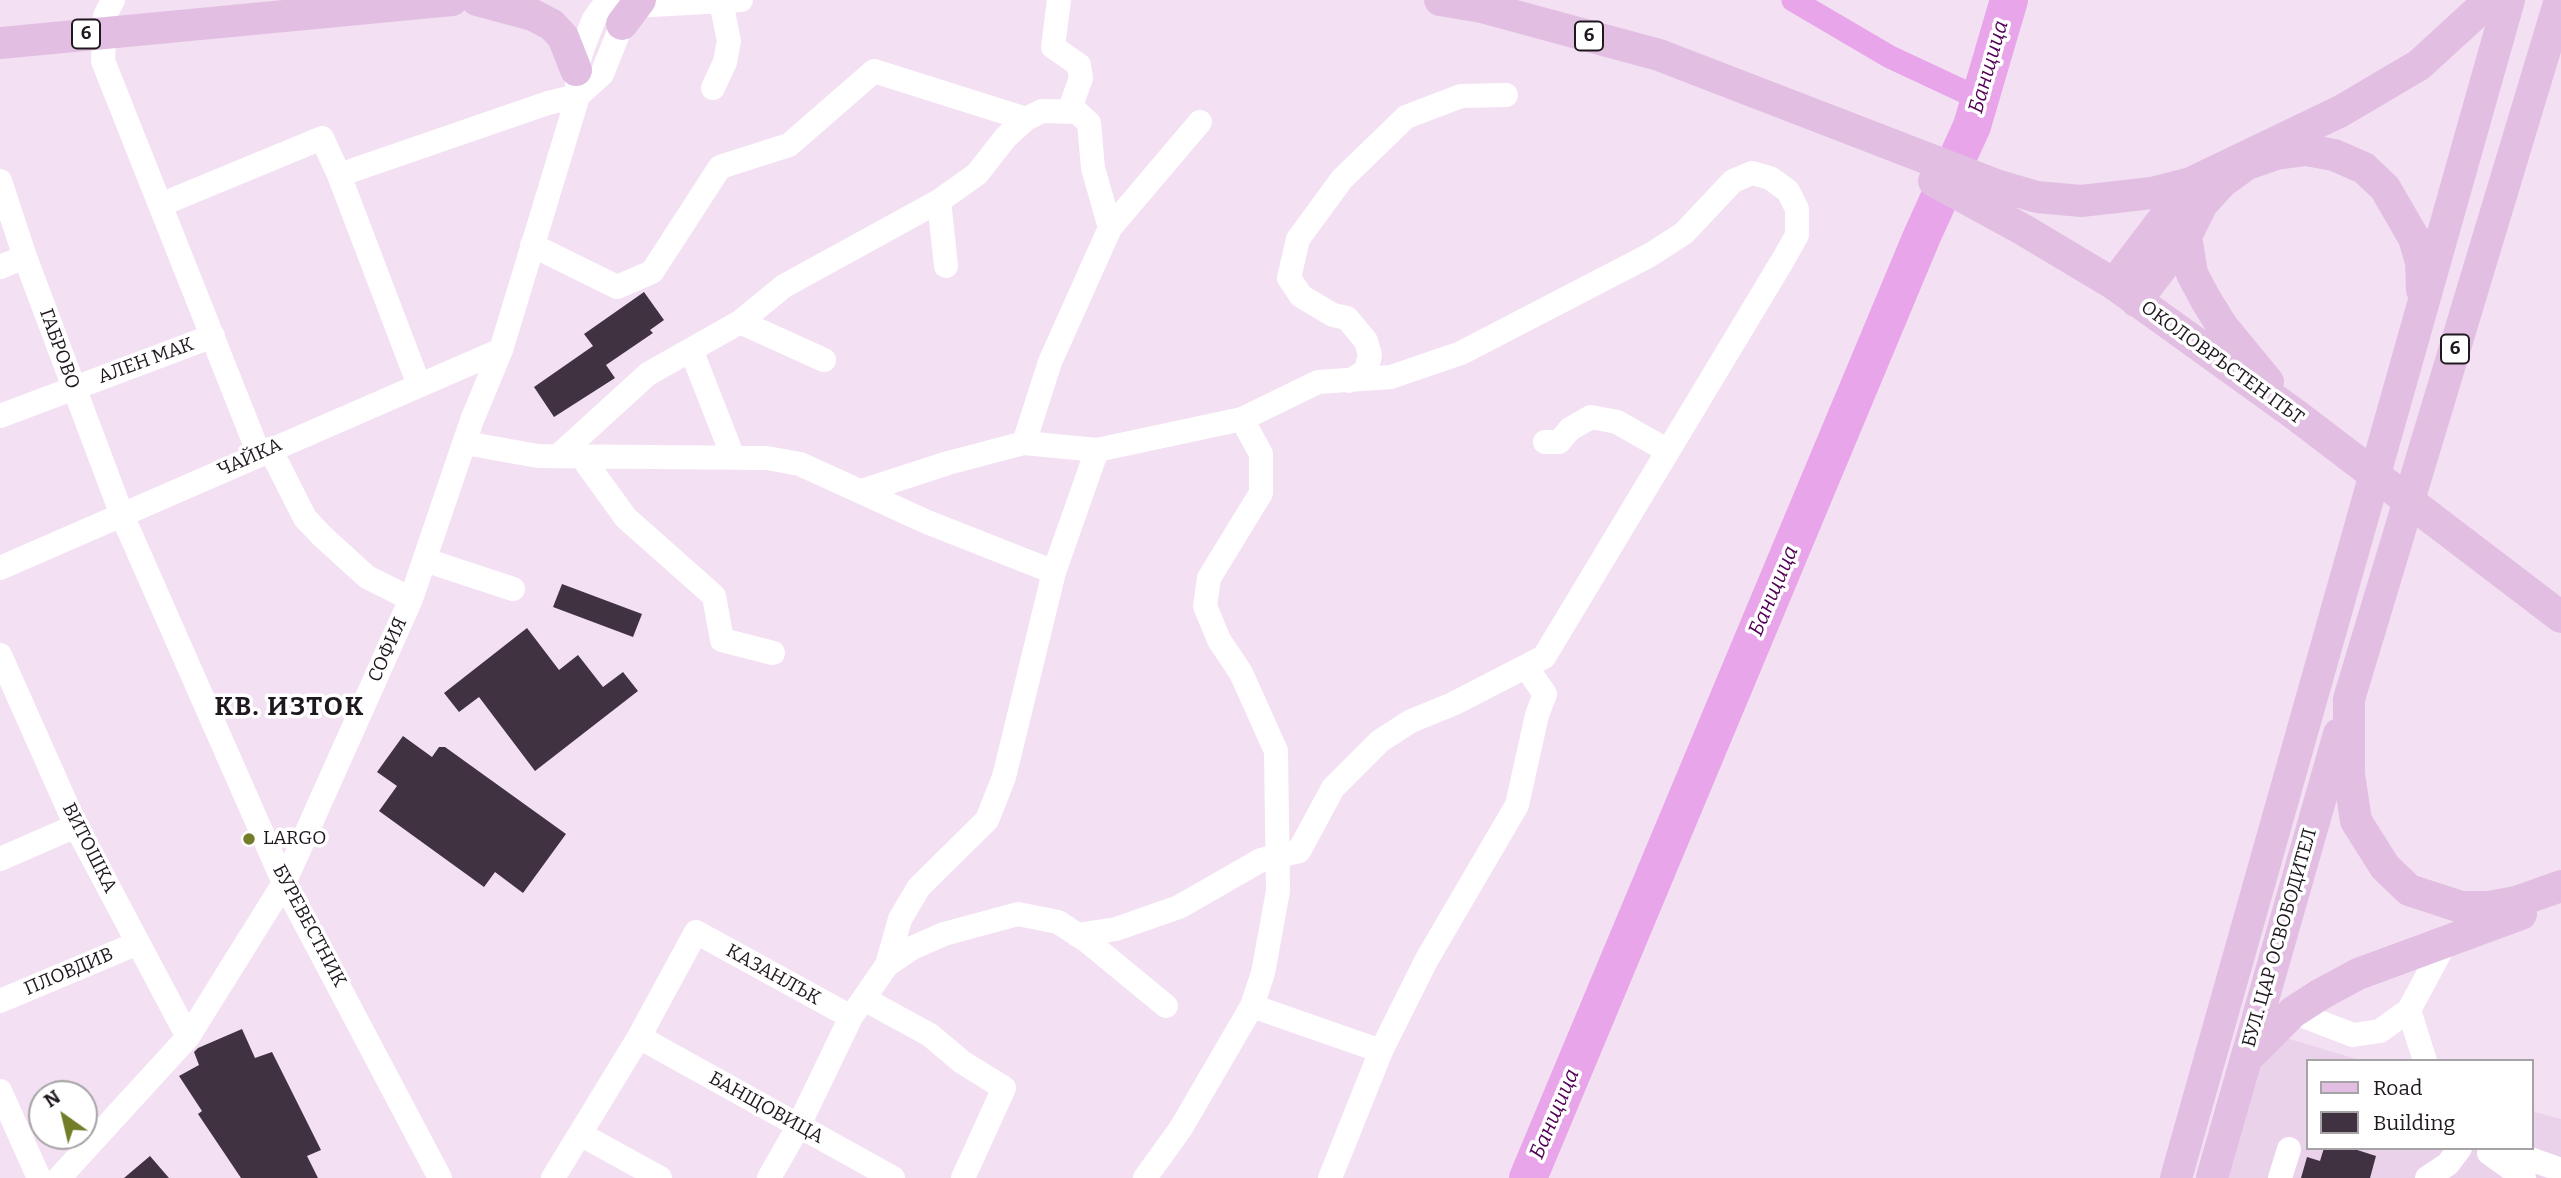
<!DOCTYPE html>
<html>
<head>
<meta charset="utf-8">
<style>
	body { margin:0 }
	#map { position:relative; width:2561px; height:1178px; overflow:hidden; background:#f3e0f3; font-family:Bitter,serif }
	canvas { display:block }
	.legend { position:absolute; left:2306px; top:1059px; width:228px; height:91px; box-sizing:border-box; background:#fff; border:2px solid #a5a3a5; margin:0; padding:9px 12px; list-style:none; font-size:21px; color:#1f181f }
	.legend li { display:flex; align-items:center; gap:14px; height:35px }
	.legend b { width:35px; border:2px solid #a5a3a5 }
	.north { position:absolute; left:28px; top:1080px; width:70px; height:70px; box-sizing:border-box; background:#fff; border:2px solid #a5a3a5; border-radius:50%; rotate:326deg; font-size:19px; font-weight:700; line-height:28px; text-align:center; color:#1f181f }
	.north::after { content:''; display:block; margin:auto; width:24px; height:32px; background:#737d29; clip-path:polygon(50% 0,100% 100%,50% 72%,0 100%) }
</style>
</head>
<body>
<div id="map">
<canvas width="2561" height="1178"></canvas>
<ul class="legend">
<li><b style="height:9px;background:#e2bfe2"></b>Road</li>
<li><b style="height:19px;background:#413241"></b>Building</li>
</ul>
<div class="north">N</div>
</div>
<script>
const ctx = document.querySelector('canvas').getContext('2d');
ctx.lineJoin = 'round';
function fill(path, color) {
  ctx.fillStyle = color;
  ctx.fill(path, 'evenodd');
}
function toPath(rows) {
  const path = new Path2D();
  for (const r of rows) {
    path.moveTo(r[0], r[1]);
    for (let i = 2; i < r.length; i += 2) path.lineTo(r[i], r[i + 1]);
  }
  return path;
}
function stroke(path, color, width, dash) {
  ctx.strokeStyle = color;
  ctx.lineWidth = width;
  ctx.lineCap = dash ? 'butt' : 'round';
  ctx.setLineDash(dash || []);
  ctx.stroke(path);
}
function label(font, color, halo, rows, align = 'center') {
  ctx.font = font + ' Bitter,serif';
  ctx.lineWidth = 7;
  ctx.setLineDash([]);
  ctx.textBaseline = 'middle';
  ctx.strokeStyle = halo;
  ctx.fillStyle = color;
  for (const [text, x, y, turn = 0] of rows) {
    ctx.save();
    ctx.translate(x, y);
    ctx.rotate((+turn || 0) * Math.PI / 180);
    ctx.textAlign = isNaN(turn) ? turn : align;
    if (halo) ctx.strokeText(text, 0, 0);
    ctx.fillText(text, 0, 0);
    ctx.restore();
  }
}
fill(toPath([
	[2286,1038,2363,1061,2307,1061,2307,1148,2531,1148,2531,1111,2561,1119,2561,1178,2226,1178,2259,1069]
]), '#ebd2eb');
stroke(toPath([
	[1793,0,1890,57,1980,99]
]), '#e8a5e9', 23);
stroke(toPath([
	[1528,1178,1922,236,1972,126,2009,0]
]), '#e8a5e9', 38);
fill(toPath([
	[644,292,664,320,650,330,653,333,606,365,615,378,554,417,534,387,593,346,584,334],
	[562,584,642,614,633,637,553,607],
	[527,628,559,670,578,655,603,687,623,672,638,691,535,771,479,697,459,712,444,693],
	[403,736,432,757,439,747,445,747,566,834,523,893,495,872,484,887,379,811,397,786,377,772],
	[242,1029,255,1058,272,1052,321,1150,307,1156,318,1178,241,1178,198,1114,202,1111,179,1076,199,1065,194,1052,198,1048],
	[2324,1148,2351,1148,2376,1156,2370,1178,2301,1178,2307,1157,2320,1161],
	[150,1156,169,1178,124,1178]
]), '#413241');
stroke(toPath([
	[113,0,105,16,103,61,259,454],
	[1059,0,1053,47,1079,65,1081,78,1069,111],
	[634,6,741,0],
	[713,88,725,62,729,41,721,2],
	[339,175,548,103,578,96,602,74,622,24,622,6],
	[0,181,25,257,122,515,284,883,440,1178],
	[939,201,946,266],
	[160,205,322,138,339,175,419,385],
	[532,245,617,287,652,272,720,167,789,145,874,71,1026,119],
	[0,267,25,257],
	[740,322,824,360],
	[692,352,733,457],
	[1349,381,1366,371,1370,355,1366,341,1347,318,1333,315,1301,296,1289,278,1298,239,1342,179,1406,117,1461,96,1506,95],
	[0,416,213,336],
	[1545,442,1559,442,1570,429,1591,417,1617,422,1668,451],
	[465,443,538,456,767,458,800,464,927,522,1054,572],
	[1024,443,1050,362,1110,228,1200,122],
	[270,449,305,518,322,536,367,577,411,599],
	[558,456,648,374,740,322,784,286,939,201,977,174,1006,137,1026,119,1042,111,1077,112,1089,123,1093,168,1110,228],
	[581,456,626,518,714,596,722,640,773,653],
	[862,491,948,463,1024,443,1097,450,1242,419,1318,382,1391,377,1461,353,1650,255,1684,233,1733,181,1752,173,1770,178,1788,191,1797,209,1797,235,1783,260,1544,657,1453,704,1411,721,1380,741,1333,788,1299,851,1261,860,1179,907,1116,929,1077,935],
	[425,560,513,589],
	[0,568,501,350],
	[0,655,76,826,188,1037],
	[0,859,76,826],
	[887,965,900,919,919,887,987,820,1004,777,1054,572,1097,450],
	[864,999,930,1035,962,1062,1004,1088,963,1178],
	[0,1001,138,943],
	[1252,1006,1381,1051],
	[2409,1010,2425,1061],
	[2293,1012,2353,1035,2380,1031,2409,1010,2445,943],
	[639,1037,893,1178],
	[0,1091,39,1178],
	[580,1134,660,1178],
	[2499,1148,2561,1170],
	[2489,1153,2524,1178],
	[59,1178,188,1037,284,883,411,599,472,420,501,350,578,96,576,70,583,47,594,19,608,0],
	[553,1178,639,1037,696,932,851,1017],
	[769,1178,798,1127,851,1017,887,965,912,948,944,934,1018,914,1058,922,1087,941,1166,1006],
	[1145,1178,1181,1128,1252,1006,1263,973,1278,891,1276,751,1241,673,1219,640,1205,606,1209,578,1261,493,1261,454,1242,419],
	[1330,1178,1381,1051,1427,959,1517,805,1537,715,1545,694,1526,667],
	[2280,1178,2289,1149],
	[2427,1178,2448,1164,2460,1148]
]), '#fff', 24);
stroke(toPath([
	[477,0,533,15,552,25,563,37,576,70],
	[1440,0,1482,7,1659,55,1996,185,2037,197,2081,201,2152,193,2191,183,2341,111,2419,65,2490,0],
	[2560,0,2349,699,2349,774,2356,821,2385,867,2409,890,2461,907,2489,907,2516,902,2561,886],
	[622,24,640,0],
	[0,43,452,0],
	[1934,181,2022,229,2114,284,2296,415,2561,617],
	[2186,236,2192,274,2206,300,2222,326,2268,382],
	[2114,284,2191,183],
	[2136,301,2186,236,2202,204,2222,182,2247,164,2276,154,2306,150,2334,155,2364,168,2385,188,2414,238,2421,262,2422,290],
	[2248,1057,2293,1012,2321,994,2358,974,2521,914],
	[2176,1178,2509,0],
	[2212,1178,2339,734]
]), '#e2bfe2', 32);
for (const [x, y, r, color] of [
	[249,839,7,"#737d29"]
]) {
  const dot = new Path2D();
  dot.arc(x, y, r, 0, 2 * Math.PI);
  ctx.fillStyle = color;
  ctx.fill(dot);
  stroke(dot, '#fff', 2.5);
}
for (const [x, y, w] of [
	[86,34,28],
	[1589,36,28],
	[2455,349,28]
]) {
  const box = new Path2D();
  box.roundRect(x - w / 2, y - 14.5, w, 29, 5);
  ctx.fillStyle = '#fff';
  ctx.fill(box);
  stroke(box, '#1f181f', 2);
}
label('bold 18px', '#1f181f', null, [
	["6",86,34],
	["6",1589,36],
	["6",2455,349]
]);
label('19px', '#1f181f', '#fff', [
	["ГАБРОВО",59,349,70],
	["АЛЕН МАК",146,361,-20],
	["ОКОЛОВРЪСТЕН ПЪТ",2222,363,36],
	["ЧАЙКА",250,458,-24],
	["СОФИЯ",388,650,-66],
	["ВИТОШКА",89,848,63],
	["БУРЕВЕСТНИК",309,926,62],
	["БУЛ. ЦАР ОСВОБОДИТЕЛ",2280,938,-74],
	["ПЛОВДИВ",69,972,-23],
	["КАЗАНЛЪК",773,975,29],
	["БАНЩОВИЦА",766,1108,29]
]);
label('19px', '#1f181f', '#fff', [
	["LARGO",263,839]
], 'left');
label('italic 21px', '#530057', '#fff', [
	["Банщица",1989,67,-74],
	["Банщица",1774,591,-67],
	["Банщица",1555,1114,-67]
]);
ctx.letterSpacing = '2px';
label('bold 26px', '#1f181f', '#fff', [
	["КВ. ИЗТОК",290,708]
]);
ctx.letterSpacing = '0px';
</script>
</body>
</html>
